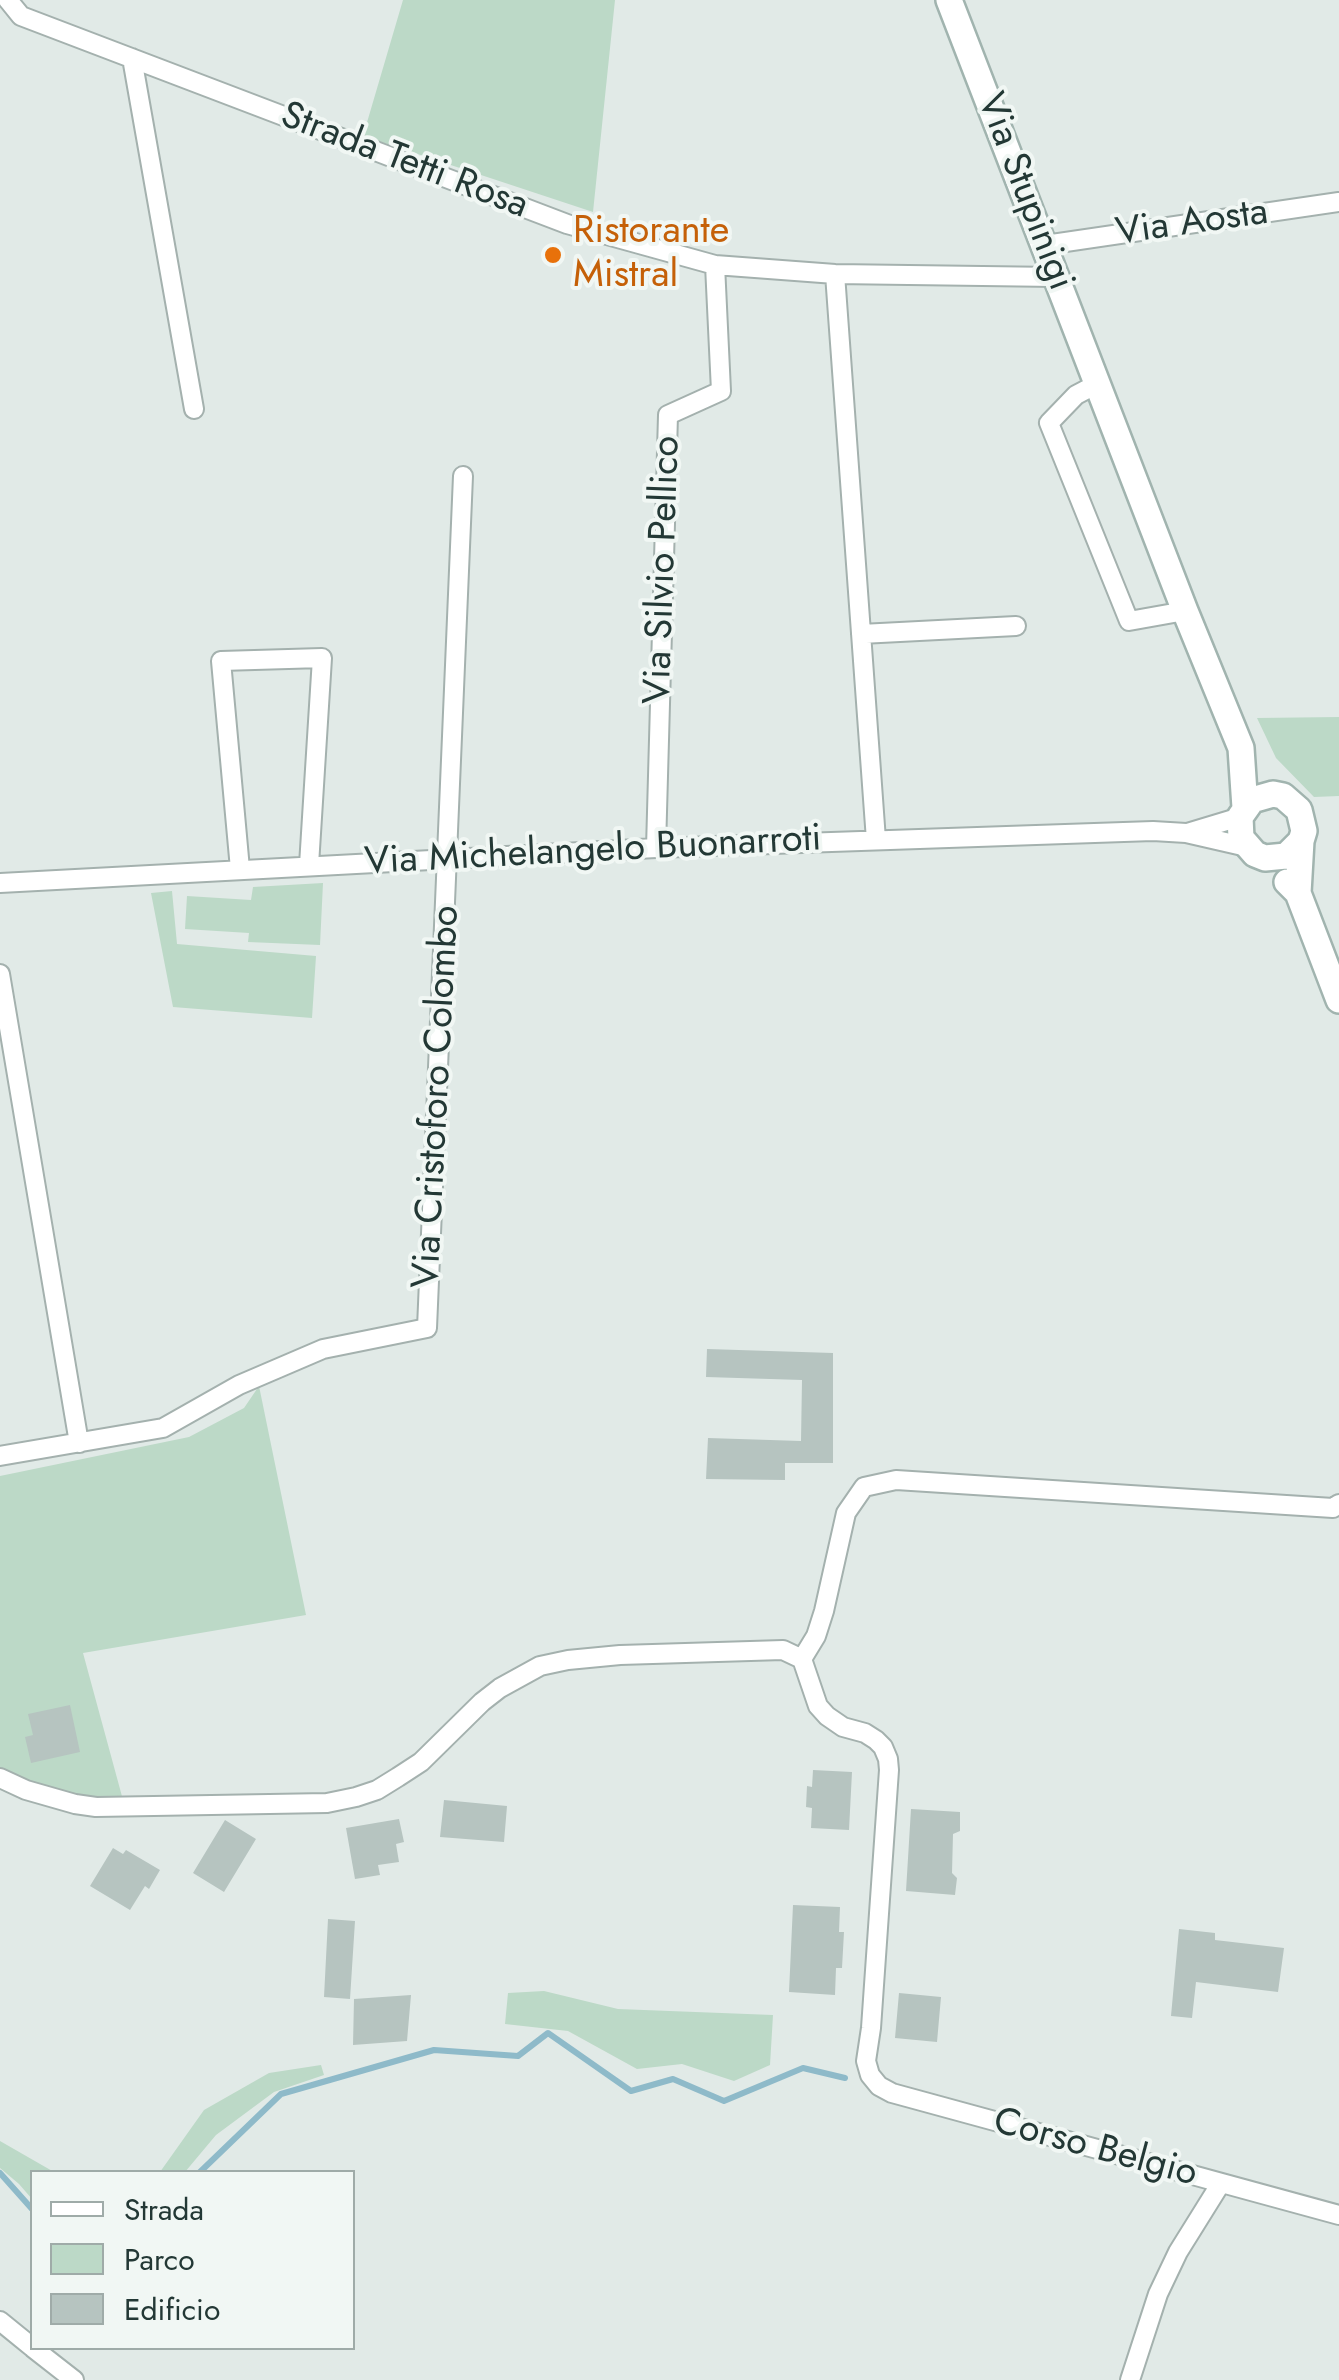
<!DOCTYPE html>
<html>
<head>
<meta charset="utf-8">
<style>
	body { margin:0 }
	#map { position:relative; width:1339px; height:2380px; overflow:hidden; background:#e1eae7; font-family:Jost,sans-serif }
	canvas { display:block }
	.legend { position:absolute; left:30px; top:2170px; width:325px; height:180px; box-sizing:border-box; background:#f1f7f4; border:2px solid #9faba8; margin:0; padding:12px 18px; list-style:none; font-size:30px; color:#233835 }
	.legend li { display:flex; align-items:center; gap:20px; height:50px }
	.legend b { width:50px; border:2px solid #9faba8 }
</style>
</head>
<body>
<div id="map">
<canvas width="1339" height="2380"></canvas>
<ul class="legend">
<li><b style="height:12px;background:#fff"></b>Strada</li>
<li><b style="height:28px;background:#bcd9c7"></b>Parco</li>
<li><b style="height:28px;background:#b6c4c0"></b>Edificio</li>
</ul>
</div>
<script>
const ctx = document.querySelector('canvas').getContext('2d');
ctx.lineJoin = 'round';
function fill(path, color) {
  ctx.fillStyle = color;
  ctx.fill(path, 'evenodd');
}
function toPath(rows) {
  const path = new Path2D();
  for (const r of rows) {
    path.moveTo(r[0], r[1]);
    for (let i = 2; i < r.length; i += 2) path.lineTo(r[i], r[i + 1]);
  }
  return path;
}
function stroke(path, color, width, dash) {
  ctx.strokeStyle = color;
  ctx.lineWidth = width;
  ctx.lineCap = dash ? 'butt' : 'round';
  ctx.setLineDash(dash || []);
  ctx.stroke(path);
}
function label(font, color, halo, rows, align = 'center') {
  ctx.font = font + ' Jost,sans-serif';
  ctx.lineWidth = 8;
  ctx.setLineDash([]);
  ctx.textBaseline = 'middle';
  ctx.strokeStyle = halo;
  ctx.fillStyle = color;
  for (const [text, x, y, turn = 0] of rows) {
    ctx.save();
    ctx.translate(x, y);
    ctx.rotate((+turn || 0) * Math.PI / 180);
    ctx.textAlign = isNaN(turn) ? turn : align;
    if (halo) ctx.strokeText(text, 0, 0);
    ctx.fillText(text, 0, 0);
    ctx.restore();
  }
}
fill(toPath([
	[403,0,615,0,593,212,363,136],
	[1339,717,1339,796,1314,797,1276,758,1257,718],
	[323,883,320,945,248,942,249,933,185,929,187,896,251,900,253,887],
	[172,891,177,944,316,956,312,1018,173,1007,151,893],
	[259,1386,306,1615,83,1653,123,1800,73,1794,6,1774,0,1770,0,1476,189,1437,244,1408],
	[544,1991,618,2009,773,2015,770,2065,734,2081,682,2064,637,2069,568,2031,505,2024,508,1993],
	[321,2065,324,2075,274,2092,216,2135,185,2172,160,2172,204,2110,269,2073],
	[0,2141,54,2172,32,2172,32,2199,19,2184,0,2168]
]), '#bcd9c7');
stroke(toPath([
	[200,2172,281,2094,434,2050,518,2056,548,2033,631,2091,673,2079,724,2101,803,2068,845,2078],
	[0,2173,32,2209]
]), '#8ebac9', 6);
fill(toPath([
	[707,1349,833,1353,833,1463,785,1463,785,1480,706,1479,708,1438,801,1441,802,1380,706,1377],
	[70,1705,80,1752,31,1763,25,1737,33,1735,28,1714],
	[813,1770,852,1772,849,1830,811,1828,812,1808,806,1807,807,1786,812,1787],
	[444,1800,507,1806,504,1842,440,1837],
	[911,1809,960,1812,960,1831,953,1834,952,1873,957,1878,955,1895,906,1891],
	[399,1819,404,1842,396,1844,399,1862,378,1865,380,1875,355,1879,346,1828],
	[225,1820,256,1839,224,1892,193,1873],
	[113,1848,123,1854,126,1850,160,1870,149,1889,145,1886,130,1910,90,1886],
	[793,1905,840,1907,839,1932,844,1932,842,1968,836,1968,835,1995,789,1992],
	[328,1919,355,1921,350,1999,324,1997],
	[1179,1929,1215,1933,1215,1940,1284,1948,1278,1992,1196,1982,1192,2018,1171,2016],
	[899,1993,941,1997,937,2042,895,2038],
	[411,1995,407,2041,353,2045,354,1999]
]), '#b6c4c0');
const street = toPath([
	[8,0,21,16,567,224,715,265,835,274,1056,277],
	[132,58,194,409],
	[1045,245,1339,202],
	[835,274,876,840],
	[1097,384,1076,395,1049,423,1129,621,1185,611],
	[861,634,1016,626],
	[1187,833,1240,817],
	[656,848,668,415,721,391,715,265],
	[240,869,221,661,322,658,309,865],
	[0,883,656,848,1153,831,1186,833,1247,847],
	[0,974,79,1443],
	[0,1456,163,1428,239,1385,323,1349,427,1328,463,476],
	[802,1659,816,1636,824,1611,846,1513,864,1487,896,1480,1333,1508,1339,1504],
	[0,1778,26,1790,75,1804,96,1807,327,1803,356,1797,377,1790,398,1777,421,1762,482,1702,500,1688,540,1666,568,1660,620,1655,783,1650,802,1659,818,1706,827,1716,843,1727,865,1733,876,1740,883,1747,888,1759,889,1770,871,2028,866,2061,870,2075,879,2086,892,2093,1339,2215],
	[0,2321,32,2347],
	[33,2348,74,2380],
	[1130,2380,1158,2294,1178,2252,1221,2183]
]);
const secondary = toPath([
	[949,0,1185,611,1241,748,1245,808],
	[1287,882,1298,893,1339,1000],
	[1298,893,1301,841,1304,831,1299,810,1283,796,1273,794,1252,800,1240,817,1241,838,1255,854,1265,858,1286,856,1301,841]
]);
stroke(street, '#a4b1ae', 22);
stroke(secondary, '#a1b4af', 30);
stroke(street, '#fff', 18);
stroke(secondary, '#fff', 25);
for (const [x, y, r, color] of [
	[553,255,10,"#e8710a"]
]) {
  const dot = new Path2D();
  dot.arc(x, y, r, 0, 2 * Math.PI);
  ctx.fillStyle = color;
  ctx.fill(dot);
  stroke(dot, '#f1f7f4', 4);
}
label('38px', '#233835', '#f1f7f4', [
	["Strada Tetti Rosa",404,162,21],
	["Via Stupinigi",1024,192,69],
	["Via Aosta",1192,224,-8],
	["Via Silvio Pellico",664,570,-88],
	["Via Michelangelo Buonarroti",593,852,-3],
	["Via Cristoforo Colombo",438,1097,-87],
	["Corso Belgio",1095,2149,15]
]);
label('38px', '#c56008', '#f1f7f4', [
	["Ristorante",573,233],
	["Mistral",573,277]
], 'left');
</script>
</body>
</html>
